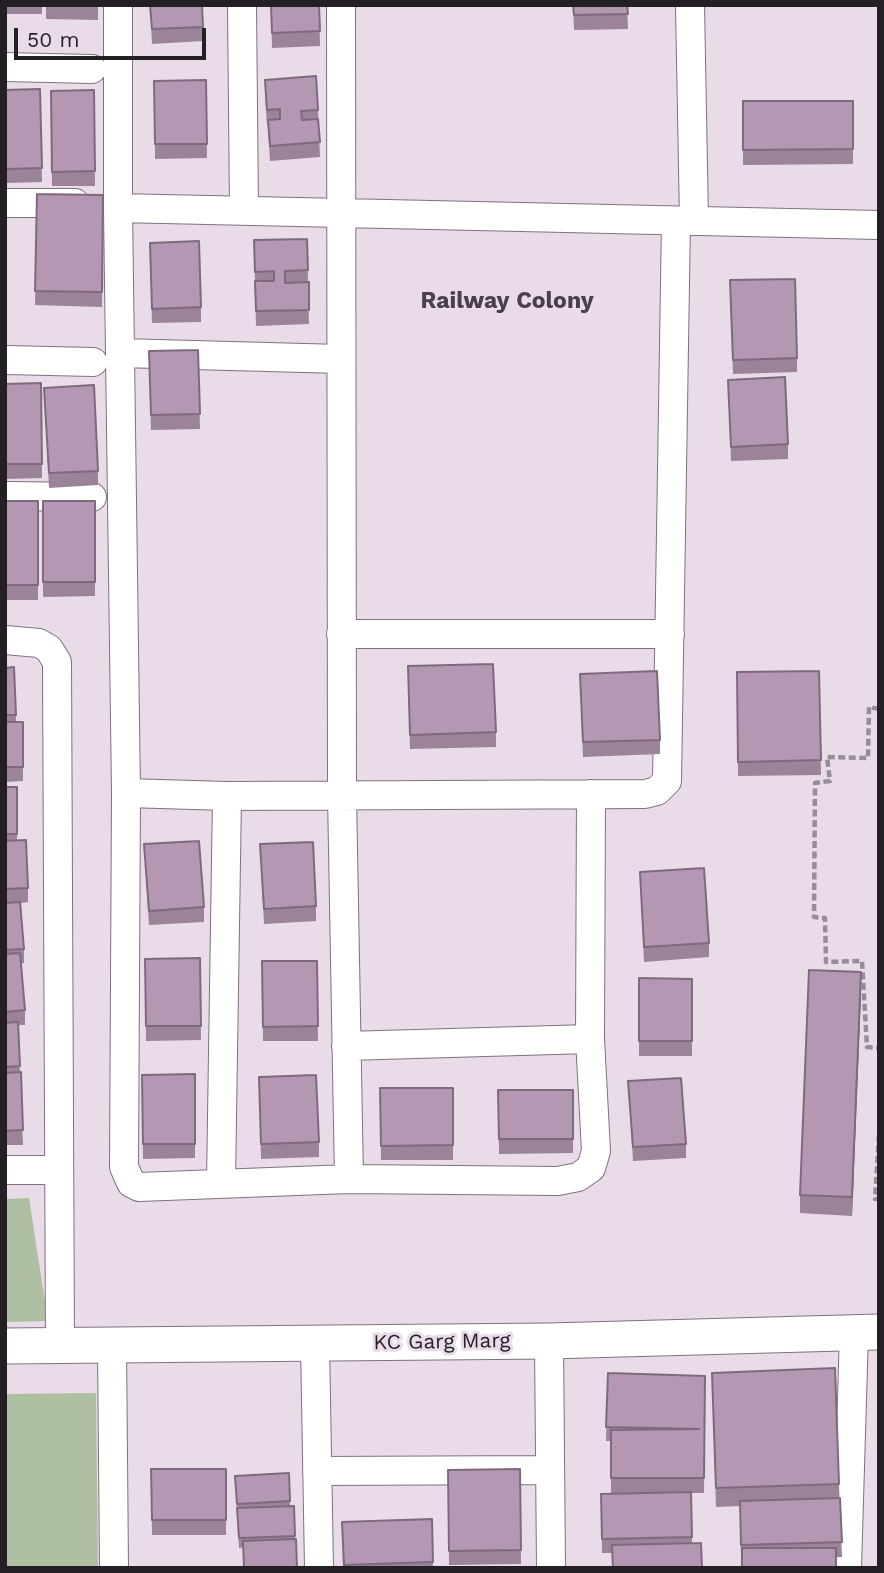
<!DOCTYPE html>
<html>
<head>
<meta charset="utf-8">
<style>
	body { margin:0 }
	#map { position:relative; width:884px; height:1573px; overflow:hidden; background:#eadbe9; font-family:"Work Sans",sans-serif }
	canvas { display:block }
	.frame { position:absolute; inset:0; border:7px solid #241f24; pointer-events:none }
	.scale { position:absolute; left:14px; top:28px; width:192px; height:32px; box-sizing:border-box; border:4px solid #241f24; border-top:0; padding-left:9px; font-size:21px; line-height:24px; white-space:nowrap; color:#241f24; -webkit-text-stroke:5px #eadbe9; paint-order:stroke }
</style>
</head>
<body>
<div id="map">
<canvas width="884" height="1573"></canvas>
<div class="frame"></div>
<div class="scale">50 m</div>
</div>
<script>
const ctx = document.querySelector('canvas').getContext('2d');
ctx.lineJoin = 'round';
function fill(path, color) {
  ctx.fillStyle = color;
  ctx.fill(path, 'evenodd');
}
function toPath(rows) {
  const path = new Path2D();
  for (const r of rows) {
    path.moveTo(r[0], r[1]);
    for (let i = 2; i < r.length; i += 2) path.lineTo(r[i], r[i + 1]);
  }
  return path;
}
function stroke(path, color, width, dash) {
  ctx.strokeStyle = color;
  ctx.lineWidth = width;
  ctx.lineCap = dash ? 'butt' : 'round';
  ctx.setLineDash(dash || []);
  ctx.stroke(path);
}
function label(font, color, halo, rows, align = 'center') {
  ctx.font = font + ' "Work Sans",sans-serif';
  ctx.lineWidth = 6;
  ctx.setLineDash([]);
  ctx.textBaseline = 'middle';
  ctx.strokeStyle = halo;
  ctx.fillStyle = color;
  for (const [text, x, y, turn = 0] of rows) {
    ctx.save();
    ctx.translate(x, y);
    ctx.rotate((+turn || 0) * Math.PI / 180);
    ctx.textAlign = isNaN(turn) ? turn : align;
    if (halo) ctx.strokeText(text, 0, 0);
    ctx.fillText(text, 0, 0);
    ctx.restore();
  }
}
fill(toPath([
	[29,1198,48,1321,5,1322,5,1199],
	[96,1393,98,1568,5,1568,5,1394]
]), '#afbfa2');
const minor = toPath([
	[118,5,118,208,879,225],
	[242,5,244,211],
	[341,5,342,794,349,1179],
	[690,5,694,221],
	[5,67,92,69],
	[5,203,75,203],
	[118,208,126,793,227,796,645,794,657,791,667,781,676,221],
	[120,353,341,359],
	[5,360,93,362],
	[5,496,92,497],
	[341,634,670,634],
	[5,640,39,643,49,649,57,662,60,1345],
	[126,793,124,1167,131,1183,139,1187,349,1179,558,1181,578,1177,591,1168,596,1151,590,1039,591,794],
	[346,1046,590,1039],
	[5,1170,59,1170],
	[221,1182,227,796],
	[549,1341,551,1568],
	[315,1343,319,1568],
	[112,1345,114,1568],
	[317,1471,550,1470],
	[847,1568,854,1332]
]);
const tertiary = toPath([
	[5,1346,549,1341,879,1332]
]);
stroke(minor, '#7e727e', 30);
stroke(tertiary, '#7e727e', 37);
stroke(toPath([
	[879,709,869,707,868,758,827,757,830,781,815,783,814,917,825,918,826,962,862,961,867,1047,879,1048],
	[879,1135,875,1199,879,1199]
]), '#988d97', 4.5, [7, 3.5]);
stroke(minor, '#fff', 28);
stroke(tertiary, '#fff', 35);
fill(toPath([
	[5,5,42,5,42,14,5,14],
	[46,5,98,5,98,20,46,19],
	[150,5,202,5,203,41,152,44],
	[271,5,319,5,320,46,272,48],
	[573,5,627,5,628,29,574,30],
	[206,80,207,158,155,159,154,81],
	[265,80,318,110,320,157,270,161,268,125,267,125,265,94],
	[40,89,42,182,5,183,5,90],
	[94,90,95,186,52,186,51,91],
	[743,101,853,101,853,164,743,165],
	[37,194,103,195,102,307,35,305],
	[307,239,309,324,256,326,254,240],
	[150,243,201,307,201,322,152,323],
	[730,295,797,358,797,372,733,374],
	[198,350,200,429,151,430,149,351],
	[728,380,788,444,788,459,731,461],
	[41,383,42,478,5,479,5,384],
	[44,388,98,471,98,485,49,488],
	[5,501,38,501,38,600,5,600],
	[43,501,95,501,95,596,43,597],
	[5,668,16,715,16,722,23,767,23,781,5,782],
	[819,671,821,775,738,776,737,672],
	[580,674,660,740,660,754,583,757],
	[408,681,496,732,496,747,410,749],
	[5,787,17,787,17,840,28,888,28,902,21,903,24,949,24,963,21,964,25,1010,25,1025,18,1025,23,1145,5,1145],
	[144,844,204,907,204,922,149,925],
	[260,844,316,906,316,921,264,924],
	[640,872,709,943,709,957,644,962],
	[200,958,201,1040,146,1041,145,959],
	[262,961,317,961,318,1041,263,1041],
	[639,978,692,979,692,1056,639,1056],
	[861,991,852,1216,800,1213,800,1195],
	[195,1074,195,1158,143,1159,142,1075],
	[259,1077,319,1142,319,1157,261,1159],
	[628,1081,686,1144,686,1158,633,1161],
	[380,1088,453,1088,453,1160,381,1160],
	[498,1090,573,1090,573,1153,499,1154],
	[608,1373,705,1376,704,1493,691,1493,692,1543,612,1553,602,1553,601,1494,654,1493,611,1493,611,1441,606,1441],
	[712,1373,839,1484,842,1557,741,1560,740,1506,716,1507],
	[151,1469,226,1469,226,1535,152,1535],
	[520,1469,521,1564,449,1565,448,1470],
	[289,1473,290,1506,294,1506,295,1539,239,1548,235,1476],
	[432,1519,433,1568,343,1568,342,1522]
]), '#9b839a');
fill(toPath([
	[861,972,861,991,852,1216,852,1197]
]), '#7e6a7d');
const building = toPath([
	[150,5,202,5,203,27,152,29,150,5],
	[271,5,319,5,320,31,272,33,271,5],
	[573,5,627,5,628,14,574,15,573,5],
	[316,76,318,110,301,111,302,120,318,119,320,142,270,146,268,120,280,119,280,109,267,110,265,80,316,76],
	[206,80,207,144,155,144,154,81,206,80],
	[40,89,42,168,5,169,5,90,40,89],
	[94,90,95,171,52,172,51,91,94,90],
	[743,101,853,101,853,149,743,150,743,101],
	[37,194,103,195,102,292,35,291,37,194],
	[307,239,308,270,285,271,285,283,309,282,309,310,256,311,255,281,274,281,274,271,255,272,254,240,307,239],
	[199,241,201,307,152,309,150,243,199,241],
	[795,279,797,358,733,360,730,280,795,279],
	[198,350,200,414,151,415,149,351,198,350],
	[785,377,788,444,731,447,728,380,785,377],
	[41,383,42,464,5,464,5,384,41,383],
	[94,385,98,471,49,473,44,388,94,385],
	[5,501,38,501,38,585,5,585,5,501],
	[43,501,95,501,95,582,43,582,43,501],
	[493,664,496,732,410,735,408,666,493,664],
	[14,667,16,715,5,715,5,668,14,667],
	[657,671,660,740,583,742,580,674,657,671],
	[819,671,821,760,738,762,737,672,819,671],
	[5,722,23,722,23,767,5,767,5,722],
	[5,787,17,787,17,834,5,834,5,787],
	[26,840,28,888,5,889,5,841,26,840],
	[199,841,204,907,149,911,144,844,199,841],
	[313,842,316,906,264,909,260,844,313,842],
	[704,868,709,943,644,947,640,872,704,868],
	[20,902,24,949,5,950,5,903,20,902],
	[20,953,25,1010,5,1012,5,954,20,953],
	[200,958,201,1026,146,1026,145,959,200,958],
	[262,961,317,961,318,1026,263,1027,262,961],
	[809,970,861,972,852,1197,800,1195,809,970],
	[639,978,692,979,692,1041,639,1041,639,978],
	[18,1022,20,1066,5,1067,5,1023,18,1022],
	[21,1072,23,1130,5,1131,5,1073,21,1072],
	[195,1074,195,1144,143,1144,142,1075,195,1074],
	[316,1075,319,1142,261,1144,259,1077,316,1075],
	[681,1078,686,1144,633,1147,628,1081,681,1078],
	[380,1088,453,1088,453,1145,381,1146,380,1088],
	[498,1090,573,1090,573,1139,499,1139,498,1090],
	[835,1368,839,1484,716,1488,712,1373,835,1368],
	[608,1373,705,1376,704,1478,611,1478,611,1430,699,1429,606,1427,608,1373],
	[151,1469,226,1469,226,1520,152,1520,151,1469],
	[520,1469,521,1550,449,1551,448,1470,520,1469],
	[289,1473,290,1501,237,1504,235,1476,289,1473],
	[691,1492,692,1537,602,1539,601,1494,691,1492],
	[840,1498,842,1542,741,1545,740,1501,840,1498],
	[294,1506,295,1536,239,1538,237,1508,294,1506],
	[432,1519,433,1562,344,1565,342,1522,432,1519],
	[296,1539,297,1568,244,1568,243,1541,296,1539],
	[701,1543,702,1568,613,1568,612,1545,701,1543],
	[742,1548,836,1548,836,1568,742,1568,742,1548]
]);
fill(building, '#b498b3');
stroke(building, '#7e6a7d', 2);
label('21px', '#241f24', '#eadbe9', [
	["KC Garg Marg",442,1342,-1]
]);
label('bold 23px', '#4a3f4a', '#eadbe9', [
	["Railway Colony",507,301]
]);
</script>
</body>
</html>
